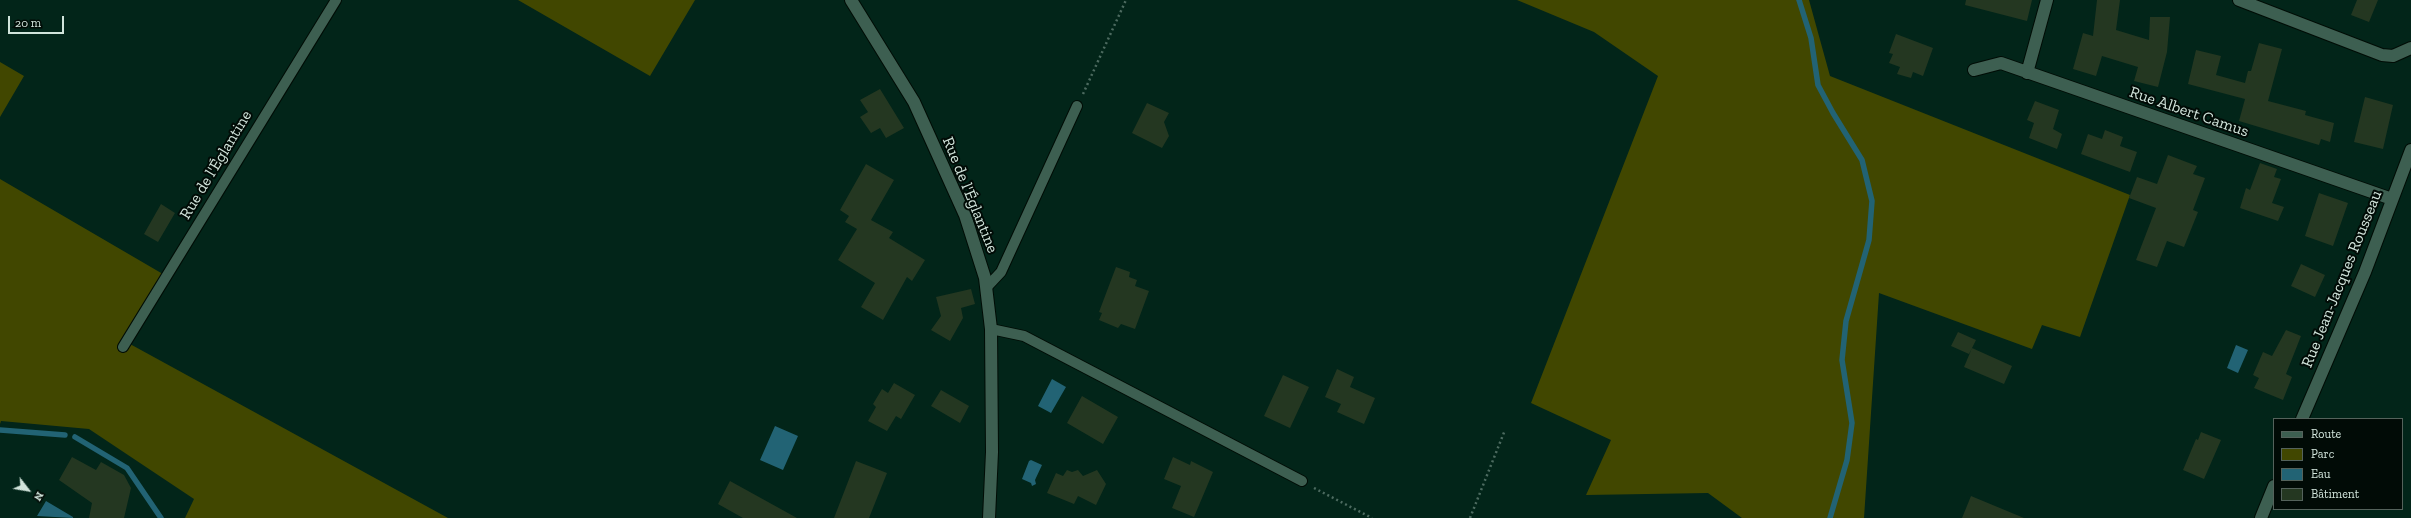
<!DOCTYPE html>
<html>
<head>
<meta charset="utf-8">
<style>
	body { margin:0 }
	#map { position:relative; width:2411px; height:518px; overflow:hidden; background:#022519; font-family:"Zilla Slab",serif }
	canvas { display:block }
	.legend { position:absolute; left:2273px; top:418px; width:130px; height:92px; box-sizing:border-box; background:#010b06; border:1px solid #54625b; margin:0; padding:5px 7px; list-style:none; font-size:12px; color:#d1e4db }
	.legend li { display:flex; align-items:center; gap:8px; height:20px }
	.legend b { width:20px; border:1px solid #54625b }
	.north { position:absolute; left:8px; top:470px; width:40px; height:40px; -webkit-text-stroke:3px #010b06; paint-order:stroke; rotate:121deg; font-size:11px; font-weight:700; line-height:16px; text-align:center; color:#d1e4db }
	.north::after { content:''; display:block; margin:auto; width:14px; height:18px; background:#d1e4db; clip-path:polygon(50% 0,100% 100%,50% 72%,0 100%) }
	.scale { position:absolute; left:8px; top:16px; width:56px; height:18px; box-sizing:border-box; border:2px solid #d1e4db; border-top:0; padding-left:5px; font-size:12px; line-height:14px; white-space:nowrap; color:#d1e4db; -webkit-text-stroke:3px #010b06; paint-order:stroke }
</style>
</head>
<body>
<div id="map">
<canvas width="2411" height="518"></canvas>
<ul class="legend">
<li><b style="height:5px;background:#3d5f51"></b>Route</li>
<li><b style="height:11px;background:#414700"></b>Parc</li>
<li><b style="height:11px;background:#226374"></b>Eau</li>
<li><b style="height:11px;background:#243721"></b>Bâtiment</li>
</ul>
<div class="north">N</div>
<div class="scale">20 m</div>
</div>
<script>
const ctx = document.querySelector('canvas').getContext('2d');
ctx.lineJoin = 'round';
function fill(path, color) {
  ctx.fillStyle = color;
  ctx.fill(path, 'evenodd');
}
function toPath(rows) {
  const path = new Path2D();
  for (const r of rows) {
    path.moveTo(r[0], r[1]);
    for (let i = 2; i < r.length; i += 2) path.lineTo(r[i], r[i + 1]);
  }
  return path;
}
function stroke(path, color, width, dash) {
  ctx.strokeStyle = color;
  ctx.lineWidth = width;
  ctx.lineCap = dash ? 'butt' : 'round';
  ctx.setLineDash(dash || []);
  ctx.stroke(path);
}
function label(font, color, halo, rows, align = 'center') {
  ctx.font = font + ' "Zilla Slab",serif';
  ctx.lineWidth = 4;
  ctx.setLineDash([]);
  ctx.textBaseline = 'middle';
  ctx.strokeStyle = halo;
  ctx.fillStyle = color;
  for (const [text, x, y, turn = 0] of rows) {
    ctx.save();
    ctx.translate(x, y);
    ctx.rotate((+turn || 0) * Math.PI / 180);
    ctx.textAlign = isNaN(turn) ? turn : align;
    if (halo) ctx.strokeText(text, 0, 0);
    ctx.fillText(text, 0, 0);
    ctx.restore();
  }
}
fill(toPath([
	[518,0,695,0,650,76],
	[1517,0,1809,0,1830,76,2130,195,2080,337,2042,325,2032,349,1879,293,1864,518,1742,518,1708,493,1586,495,1611,440,1531,403,1658,76,1594,32],
	[0,62,24,76,0,117],
	[0,179,168,277,130,344,448,518,185,518,194,499,89,429,1,421,0,424]
]), '#414700');
fill(toPath([
	[2236,345,2248,350,2238,373,2227,368],
	[1052,379,1066,387,1051,413,1038,406],
	[775,426,798,436,783,470,760,460],
	[1031,460,1042,465,1035,480,1036,484,1032,486,1031,483,1022,479,1029,461],
	[46,501,73,517,73,518,37,516]
]), '#226374');
stroke(toPath([
	[1799,0,1811,38,1818,85,1833,113,1862,160,1872,201,1869,240,1846,321,1842,360,1852,423,1847,460,1830,518],
	[0,430,65,435],
	[75,437,127,468,161,518]
]), '#226374', 5.5);
fill(toPath([
	[1966,0,2032,0,2027,21,1965,5],
	[2097,0,2120,0,2116,30,2149,40,2150,17,2170,17,2167,52,2158,87,2134,81,2138,67,2102,56,2096,76,2073,69,2083,33,2093,36],
	[2357,0,2378,0,2369,22,2351,15],
	[1896,34,1933,48,1923,76,1913,72,1911,78,1897,74,1900,67,1889,63,1893,54,1889,53],
	[2259,43,2282,49,2268,101,2306,111,2305,115,2334,123,2330,142,2321,139,2319,145,2239,121,2245,99,2188,84,2196,50,2221,56,2216,75,2245,83,2248,71,2251,71],
	[880,89,904,128,886,138,880,128,871,133,860,117,868,112,860,100],
	[2365,97,2393,105,2383,149,2354,142],
	[2035,101,2059,110,2053,129,2062,134,2057,149,2029,138,2034,123,2027,120],
	[1147,103,1169,113,1164,122,1169,136,1162,148,1132,133],
	[2105,130,2123,137,2120,146,2137,152,2130,172,2081,154,2088,134,2102,139],
	[2168,155,2197,166,2193,174,2205,178,2193,210,2198,212,2184,247,2167,241,2157,267,2136,260,2156,208,2129,198,2137,177,2157,184],
	[2260,163,2277,169,2274,177,2281,179,2272,203,2284,207,2278,221,2240,208,2246,188,2250,190],
	[866,164,894,180,871,220,893,232,889,238,925,260,912,281,907,277,883,320,861,307,875,283,838,260,857,229,845,222,849,216,840,210],
	[2319,193,2348,203,2333,246,2305,236],
	[161,204,175,213,158,242,144,234],
	[2301,264,2325,275,2315,297,2291,286],
	[1116,267,1130,272,1129,277,1137,280,1135,286,1149,291,1135,329,1121,324,1118,328,1099,320,1102,313,1099,312],
	[971,289,975,304,961,308,963,318,950,341,931,330,941,316,936,297],
	[2286,330,2301,336,2286,374,2292,377,2283,400,2254,388,2259,378,2253,375,2263,352,2272,356],
	[1958,332,1976,340,1969,354,1951,346],
	[1972,348,2012,366,2004,384,1964,367],
	[1337,369,1354,377,1350,387,1375,398,1364,424,1337,412,1341,404,1325,397],
	[1283,375,1309,387,1290,428,1264,416],
	[894,383,915,395,901,419,896,416,887,431,868,421,876,407,873,404,882,389,888,393],
	[941,390,969,406,960,423,931,406],
	[1082,396,1118,417,1103,444,1067,423],
	[2201,432,2221,440,2204,479,2183,470,2196,439,2198,440],
	[72,457,96,470,101,462,124,475,131,488,124,518,89,518,92,503,59,480],
	[1173,457,1190,465,1191,461,1213,472,1194,517,1172,508,1181,486,1164,479],
	[856,461,887,473,869,518,834,518],
	[1067,470,1072,472,1078,470,1083,476,1097,470,1106,484,1096,505,1078,496,1074,504,1047,493,1056,473,1063,476],
	[730,481,797,518,743,518,718,504],
	[1971,496,2024,518,1962,518]
]), '#243721');
const lane = toPath([
	[986,288,1001,272,1077,106],
	[991,329,1024,336,1302,481],
	[123,347,336,0]
]);
const street = toPath([
	[851,0,914,102,965,215,985,278,991,329,992,452,989,518],
	[2239,0,2382,55,2393,56,2411,48],
	[1974,70,2001,63,2392,199],
	[2027,73,2047,0],
	[2302,419,2365,272,2411,150],
	[2261,518,2274,486]
]);
stroke(lane, '#000c05', 12);
stroke(street, '#000c05', 14);
stroke(toPath([
	[1083,94,1126,0],
	[1314,488,1372,518],
	[1470,518,1505,430]
]), '#4d6b60', 2.5, [2, 3]);
stroke(lane, '#3d5f51', 10);
stroke(street, '#3d5f51', 12);
label('16px', '#d1e4db', '#010b06', [
	["Rue Albert Camus",2189,112,19],
	["Rue de l'Églantine",216,165,-59],
	["Rue de l'Églantine",970,195,68],
	["Rue Jean-Jacques Rousseau",2342,279,-68]
]);
</script>
</body>
</html>
